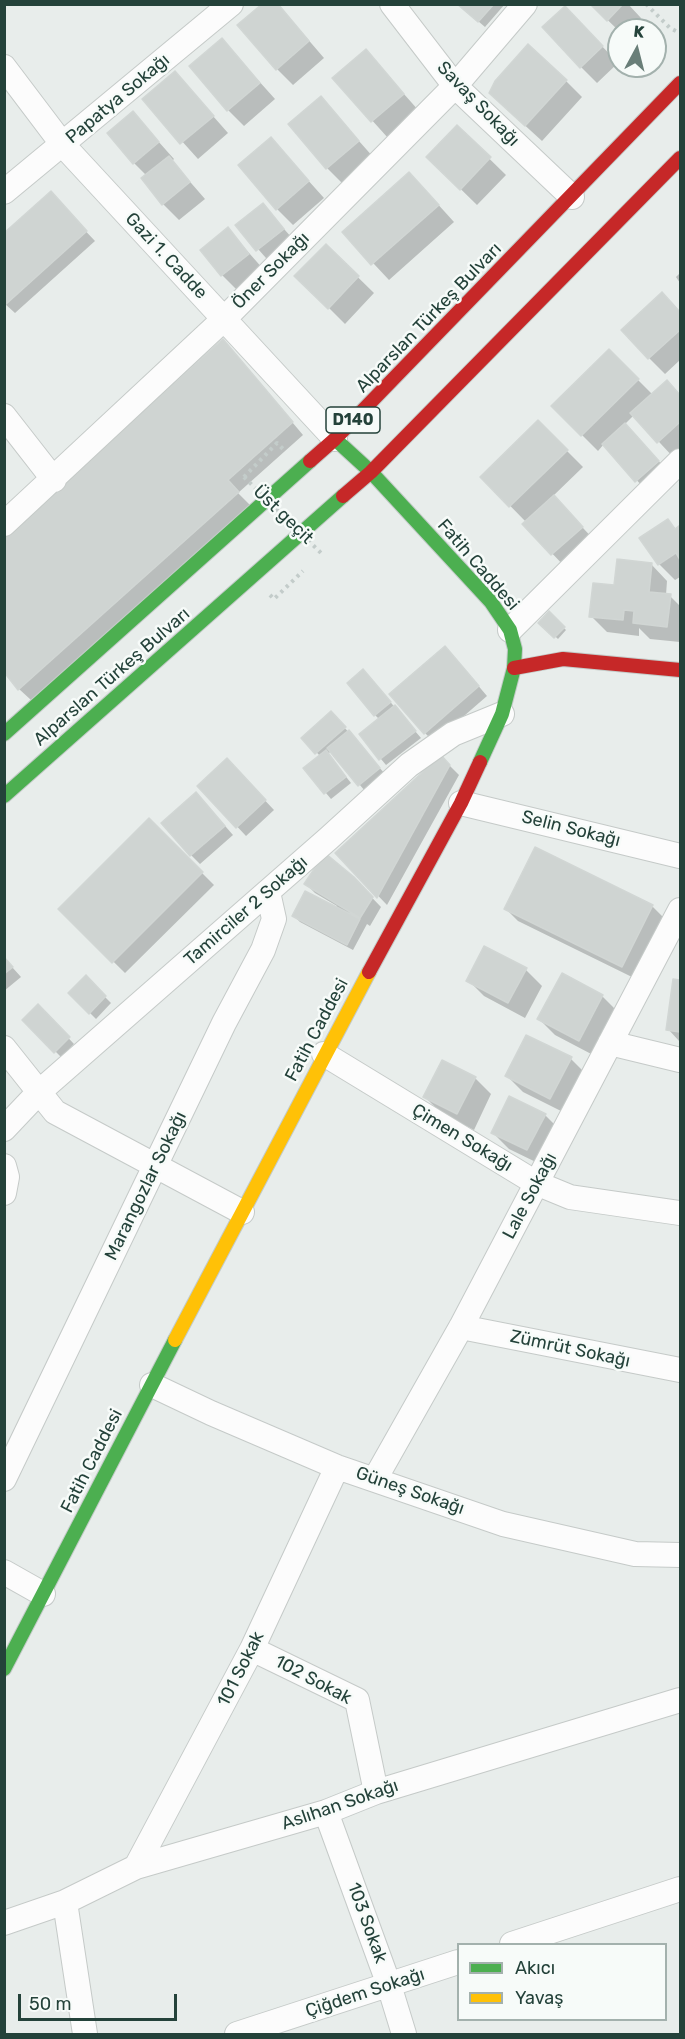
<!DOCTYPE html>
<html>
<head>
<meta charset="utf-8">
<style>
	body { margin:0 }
	#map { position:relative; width:685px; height:2039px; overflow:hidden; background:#e8edeb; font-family:Rubik,sans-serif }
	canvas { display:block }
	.frame { position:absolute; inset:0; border:6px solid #24423a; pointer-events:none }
	.legend { position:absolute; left:457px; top:1943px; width:210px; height:78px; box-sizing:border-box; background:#f7fbf9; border:2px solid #a3b1ad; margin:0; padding:8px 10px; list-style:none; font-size:18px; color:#24423a }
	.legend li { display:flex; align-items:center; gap:12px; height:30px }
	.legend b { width:30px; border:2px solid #a3b1ad }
	.north { position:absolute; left:607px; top:18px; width:60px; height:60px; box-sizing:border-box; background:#f7fbf9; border:2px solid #a3b1ad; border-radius:50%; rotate:7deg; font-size:16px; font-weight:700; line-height:24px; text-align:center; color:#24423a }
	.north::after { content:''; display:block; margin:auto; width:21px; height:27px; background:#697e78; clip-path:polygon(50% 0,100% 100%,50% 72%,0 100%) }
	.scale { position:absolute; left:18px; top:1994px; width:159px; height:27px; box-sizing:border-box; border:3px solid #24423a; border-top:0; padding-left:8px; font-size:18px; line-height:21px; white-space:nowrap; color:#24423a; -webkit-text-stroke:4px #f7fbf9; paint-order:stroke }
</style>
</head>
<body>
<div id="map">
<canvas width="685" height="2039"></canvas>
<div class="frame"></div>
<ul class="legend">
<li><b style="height:8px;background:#4caf50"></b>Akıcı</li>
<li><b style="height:8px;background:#ffc107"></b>Yavaş</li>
</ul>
<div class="north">K</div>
<div class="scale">50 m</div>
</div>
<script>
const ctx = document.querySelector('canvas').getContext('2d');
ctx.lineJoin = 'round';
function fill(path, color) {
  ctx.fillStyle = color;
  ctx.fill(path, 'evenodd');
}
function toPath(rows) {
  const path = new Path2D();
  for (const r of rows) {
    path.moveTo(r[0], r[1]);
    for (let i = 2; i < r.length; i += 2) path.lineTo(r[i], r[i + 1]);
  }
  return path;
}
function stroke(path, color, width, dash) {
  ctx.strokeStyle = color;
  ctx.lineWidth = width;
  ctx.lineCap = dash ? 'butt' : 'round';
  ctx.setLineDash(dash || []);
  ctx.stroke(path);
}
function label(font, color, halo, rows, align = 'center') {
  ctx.font = font + ' Rubik,sans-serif';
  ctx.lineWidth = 5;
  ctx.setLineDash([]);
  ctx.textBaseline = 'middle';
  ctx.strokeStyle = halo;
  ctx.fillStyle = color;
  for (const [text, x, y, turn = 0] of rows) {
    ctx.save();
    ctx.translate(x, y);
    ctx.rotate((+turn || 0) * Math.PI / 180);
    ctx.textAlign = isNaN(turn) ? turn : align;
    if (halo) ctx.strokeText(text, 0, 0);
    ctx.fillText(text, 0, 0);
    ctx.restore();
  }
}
fill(toPath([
	[458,4,505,4,485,27],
	[591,4,628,4,641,18,630,30,619,31],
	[287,15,324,58,293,85,277,69],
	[581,24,618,63,597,83,581,67],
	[222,40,275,99,244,126,228,110],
	[366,51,419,111,388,138,334,78],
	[175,73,228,133,198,159,144,99],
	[566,81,582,97,542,141,507,109],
	[321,98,374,158,343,184,327,168],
	[133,113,174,159,172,161,205,199,179,220,163,204,147,176,134,163],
	[457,127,506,175,477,205,428,157],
	[271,139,324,198,293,225,277,209],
	[425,190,454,222,389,280,344,232],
	[59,203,95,241,15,313,4,303,4,235],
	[263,205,299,246,273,266,237,225],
	[228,229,264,270,238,291,222,275],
	[326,246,374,293,345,324,297,276],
	[680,273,680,283,676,277],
	[662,294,680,312,680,360,665,374,649,358],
	[609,351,653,395,667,382,680,395,680,452,674,458,634,415,625,424,674,478,652,497,604,444,598,451,553,406],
	[234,353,303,435,238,493,250,505,31,700,19,689],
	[538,422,583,467,553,496,598,544,568,570,524,524,526,522,482,477],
	[668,521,677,530,680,527,680,577,675,580,659,564],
	[651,564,667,581,666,595,670,596,680,606,680,642,650,639,639,628,639,636,607,632,591,616,615,587],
	[549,614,566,630,558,639,541,623],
	[454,657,487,696,434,742,425,733],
	[369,677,421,738,386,765,361,735,380,720,375,715],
	[337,719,385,774,365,791,331,751,328,754,351,783,331,799,305,768,320,756,303,738],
	[441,757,459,775,387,905,337,853],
	[227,760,274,810,246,836,199,786],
	[205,803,233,835,200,864,191,855],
	[149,820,214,885,125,973,60,909],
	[353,878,381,907,370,926,367,924,353,950,300,922,294,916,336,908,337,906,315,893,306,884],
	[652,906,664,918,634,978,518,921,506,909],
	[4,958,21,977,4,991],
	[526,970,542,986,525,1018,484,996,468,980],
	[562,975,603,997,619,1013,595,1056,555,1035,539,1019],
	[86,978,111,1003,96,1019,70,993],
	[674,981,680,982,680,1042,668,1029],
	[38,1006,74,1044,61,1057,24,1020],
	[571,1059,587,1075,567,1114,523,1092,507,1076],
	[475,1078,491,1094,474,1130,441,1113,425,1097],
	[545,1115,561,1131,544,1166,509,1149,493,1133]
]), '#0003');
const building = toPath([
	[262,4,278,4,309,41,276,70,237,25,262,4],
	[457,4,494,4,478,22,457,4],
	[590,4,623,4,607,21,590,4],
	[565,6,603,46,580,68,542,27,565,6],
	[222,38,260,83,227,111,189,66,222,38],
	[528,44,567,80,525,126,489,93,495,81,528,44],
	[366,49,404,94,371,122,332,78,366,49],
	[175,71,214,116,180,144,142,99,175,71],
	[321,96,359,141,326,169,288,124,321,96],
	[133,111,159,142,133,164,107,133,133,111],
	[457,125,491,157,460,190,426,157,457,125],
	[271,137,309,181,276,210,238,165,271,137],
	[169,156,190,182,162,205,141,178,169,156],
	[409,172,439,205,371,265,342,232,409,172],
	[51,191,87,231,5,305,4,233,51,191],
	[263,203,284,229,256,251,235,225,263,203],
	[228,227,249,254,221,276,200,250,228,227],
	[326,244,359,276,328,309,294,276,326,244],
	[662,292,680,312,680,330,648,359,621,330,662,292],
	[223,339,293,422,228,480,239,492,18,690,4,672,4,535,223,339],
	[609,349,639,379,581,436,551,406,609,349],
	[667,380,680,395,680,422,657,443,630,413,667,380],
	[538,420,568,450,509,507,480,477,538,420],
	[625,423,659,461,635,482,602,444,625,423],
	[554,495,583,527,551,555,522,524,554,495],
	[668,519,675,529,680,525,680,560,676,553,658,565,639,538,668,519],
	[617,559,652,563,649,592,671,594,667,627,633,623,634,611,624,610,623,620,589,617,593,583,614,585,617,559],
	[549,611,565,627,554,638,538,623,549,611],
	[445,646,479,686,424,734,389,694,445,646],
	[363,669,391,702,374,716,347,683,363,669],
	[395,705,416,731,379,760,359,734,395,705],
	[331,711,346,727,315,754,301,738,331,711],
	[349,730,380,768,358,786,327,748,349,730],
	[326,750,346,777,324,794,303,768,326,750],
	[441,755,450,765,377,898,335,853,441,755],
	[227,758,266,800,236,828,197,786,227,758],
	[196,792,225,826,190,856,161,823,196,792],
	[149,818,203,872,112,963,58,909,149,818],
	[535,847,653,905,622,967,504,909,535,847],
	[325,853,354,877,373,897,360,918,304,884,325,853],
	[305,891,360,919,347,945,292,916,305,891],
	[484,946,527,968,508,1003,466,981,484,946],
	[4,957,13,967,4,974,4,957],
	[562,973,603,995,579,1041,537,1019,562,973],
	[86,975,106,996,89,1014,68,993,86,975],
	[673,979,680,980,680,1032,666,1030,673,979],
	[38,1004,70,1037,54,1053,22,1020,38,1004],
	[526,1035,572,1057,550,1099,505,1076,526,1035],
	[442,1060,476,1077,457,1114,423,1097,442,1060],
	[509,1096,546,1114,527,1150,491,1133,509,1096]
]);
fill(building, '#cfd4d2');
stroke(building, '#d1d6d4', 1.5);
const street = toPath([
	[392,4,455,86,572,197],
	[4,67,63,145,335,439],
	[4,192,231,4],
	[4,416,54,480],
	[4,524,224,319,455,86,525,4],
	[510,630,680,461],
	[461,803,680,856],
	[610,1043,680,1060],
	[4,1048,55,1112,242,1212],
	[324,1054,536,1183,570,1197,680,1213],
	[4,1129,39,1092,329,838,409,765,453,734,502,714],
	[4,1166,7,1177,4,1193],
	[461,1327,680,1370],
	[152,1385,211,1413,337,1467,503,1524,635,1554,680,1555],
	[4,1479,224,1023,263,950,274,919,268,892],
	[375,1479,461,1327,680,910],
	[4,1572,43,1594],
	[252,1649,357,1700,376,1792],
	[326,1812,389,1985,404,2034],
	[136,1867,252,1649,337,1467],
	[65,1902,85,2034],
	[4,1923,65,1902,136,1867,326,1812,376,1792,680,1700],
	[512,1944,680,1889],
	[237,2034,458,1962]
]);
const fast = toPath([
	[335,439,371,472,491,602,510,630,515,649,514,668,502,714,480,762],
	[4,734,310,461],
	[4,796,343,496],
	[4,1669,175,1340]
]);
const slow = toPath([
	[175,1340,369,972]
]);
const jam = toPath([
	[310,461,335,439,680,83],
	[343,496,371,472,680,158],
	[514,668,563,659,680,670],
	[369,972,461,803,480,762]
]);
stroke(street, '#c5cac8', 26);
stroke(fast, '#c3cbc8', 16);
stroke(slow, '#c3cbc8', 16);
stroke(jam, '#c3cbc8', 16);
stroke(toPath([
	[646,4,670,28,680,33],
	[244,477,277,443,284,450],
	[270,595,274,599,303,571]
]), '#c3ccca', 4, [3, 4.5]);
stroke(street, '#fcfcfc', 24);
stroke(fast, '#4caf50', 14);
stroke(slow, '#ffc107', 14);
stroke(jam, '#c62828', 14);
stroke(toPath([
	[244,477,321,553]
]), '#c3ccca', 4, [3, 4.5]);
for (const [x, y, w] of [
	[353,420,54]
]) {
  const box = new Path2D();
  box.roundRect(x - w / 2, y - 13, w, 26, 4.5);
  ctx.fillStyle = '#f7fbf9';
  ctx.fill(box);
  stroke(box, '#24423a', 1.5);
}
label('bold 16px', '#24423a', null, [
	["D140",353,420]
]);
label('18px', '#24423a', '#f7fbf9', [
	["Papatya Sokağı",118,99,-40],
	["Savaş Sokağı",478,104,46],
	["Gazi 1. Cadde",166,256,47],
	["Öner Sokağı",271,271,-45],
	["Alparslan Türkeş Bulvarı",429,318,-46],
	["Üst geçit",283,515,44],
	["Fatih Caddesi",478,565,49],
	["Alparslan Türkeş Bulvarı",112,677,-41],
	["Selin Sokağı",571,829,14],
	["Tamirciler 2 Sokağı",246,911,-41],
	["Fatih Caddesi",317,1030,-62],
	["Çimen Sokağı",462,1138,31],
	["Marangozlar Sokağı",146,1186,-64],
	["Lale Sokağı",530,1196,-62],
	["Zümrüt Sokağı",570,1349,12],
	["Fatih Caddesi",92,1461,-63],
	["Güneş Sokağı",410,1491,19],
	["101 Sokak",241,1669,-63],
	["102 Sokak",313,1680,28],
	["Aslıhan Sokağı",340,1805,-19],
	["103 Sokak",367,1923,70],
	["Çiğdem Sokağı",365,1993,-18]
]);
</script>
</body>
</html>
